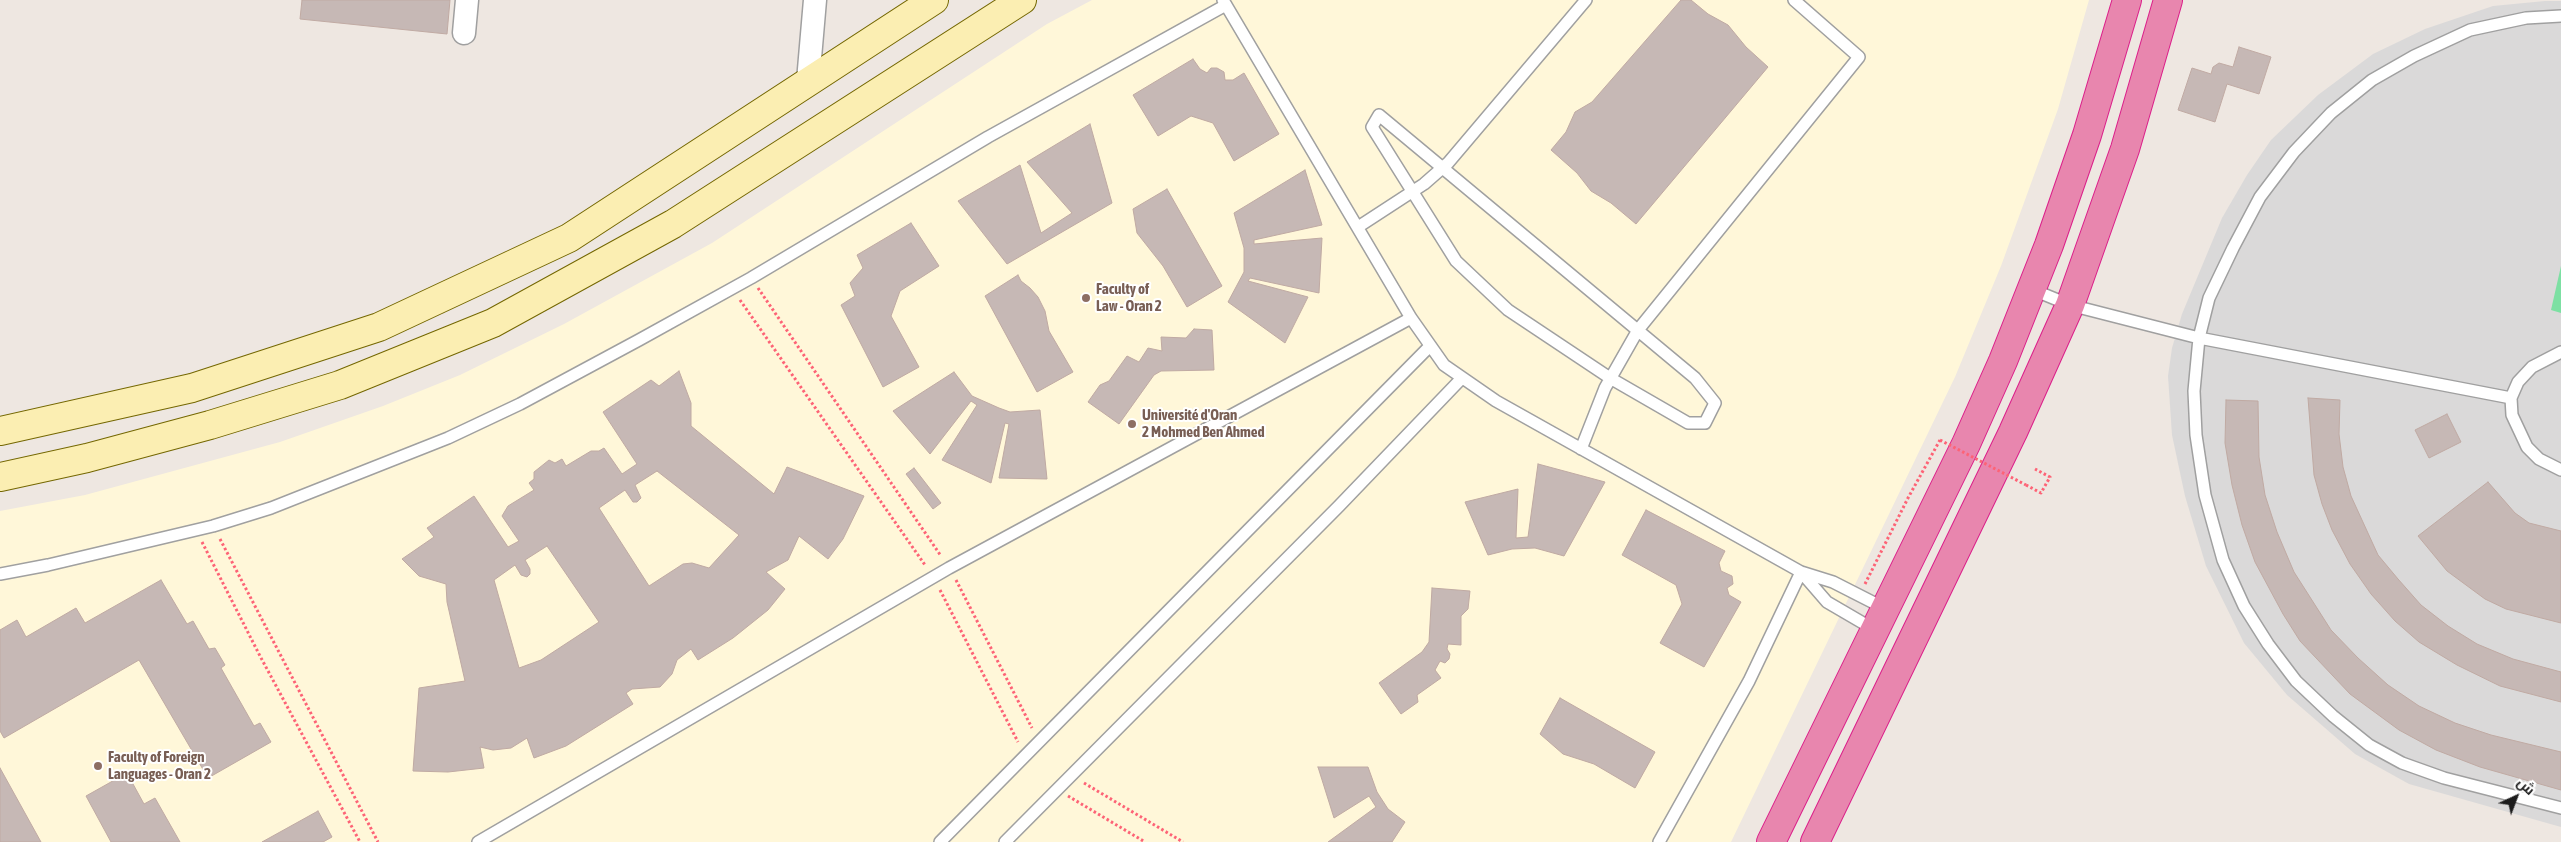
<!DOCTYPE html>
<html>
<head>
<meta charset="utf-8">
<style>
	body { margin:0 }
	#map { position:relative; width:2561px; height:842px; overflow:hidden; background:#eee7e1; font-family:"Asap Condensed",Cairo,sans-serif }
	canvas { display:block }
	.north { position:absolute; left:2491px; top:772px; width:50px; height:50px; -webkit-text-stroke:4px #fff; paint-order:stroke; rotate:43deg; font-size:14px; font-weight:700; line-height:20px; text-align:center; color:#1c1c1c }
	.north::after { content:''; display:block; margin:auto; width:18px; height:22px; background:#1c1c1c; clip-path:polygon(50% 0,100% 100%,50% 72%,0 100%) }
</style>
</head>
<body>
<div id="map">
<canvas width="2561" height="842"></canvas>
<div class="north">ش</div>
</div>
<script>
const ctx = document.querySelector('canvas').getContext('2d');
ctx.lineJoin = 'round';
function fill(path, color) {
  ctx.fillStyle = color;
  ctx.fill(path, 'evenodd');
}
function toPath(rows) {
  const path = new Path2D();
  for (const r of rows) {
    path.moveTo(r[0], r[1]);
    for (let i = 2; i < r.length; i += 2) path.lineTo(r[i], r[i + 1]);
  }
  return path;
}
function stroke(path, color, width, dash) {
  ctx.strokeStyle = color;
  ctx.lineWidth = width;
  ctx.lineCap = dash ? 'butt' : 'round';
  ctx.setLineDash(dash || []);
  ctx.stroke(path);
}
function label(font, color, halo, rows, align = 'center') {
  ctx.font = font + ' "Asap Condensed",sans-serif';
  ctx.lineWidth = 4;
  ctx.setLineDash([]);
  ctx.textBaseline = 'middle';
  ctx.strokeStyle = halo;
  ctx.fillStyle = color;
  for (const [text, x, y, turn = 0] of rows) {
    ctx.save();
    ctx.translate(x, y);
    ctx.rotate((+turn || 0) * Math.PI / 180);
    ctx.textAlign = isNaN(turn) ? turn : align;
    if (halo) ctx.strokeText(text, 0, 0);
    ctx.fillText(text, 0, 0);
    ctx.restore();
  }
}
fill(toPath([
	[2545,1,2561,1,2561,827,2409,784,2355,754,2287,695,2244,643,2206,566,2185,496,2172,435,2168,376,2172,348,2182,314,2222,218,2247,175,2271,140,2318,95,2373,54,2425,29,2493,6]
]), '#dad9d9');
fill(toPath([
	[1092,0,2089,0,2058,109,2001,266,1955,377,1731,842,0,842,0,511,85,495,280,442,383,406,460,375,564,324,712,243,1047,24]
]), '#fff7d9');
fill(toPath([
	[2561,266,2561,313,2551,310]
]), '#7de0a3');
const building = toPath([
	[302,0,450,0,447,34,300,19,302,0],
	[1681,0,1691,0,1708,14,1728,25,1746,47,1768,67,1636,224,1611,203,1591,191,1577,173,1551,150,1566,132,1575,112,1592,102,1681,0],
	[2239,47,2271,57,2259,94,2227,84,2215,122,2178,110,2192,68,2211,74,2213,67,2219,63,2233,67,2239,47],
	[1193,59,1200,69,1207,73,1211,68,1217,68,1224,72,1225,80,1233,80,1244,73,1279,134,1234,161,1213,123,1191,116,1158,136,1133,95,1193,59],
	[1090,124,1112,203,1007,264,958,201,1020,165,1041,233,1072,213,1027,162,1090,124],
	[1305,170,1322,225,1254,240,1254,244,1322,238,1319,293,1250,278,1248,281,1308,297,1285,343,1228,302,1244,272,1244,248,1234,213,1305,170],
	[1167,189,1222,286,1187,307,1163,266,1137,233,1133,209,1167,189],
	[911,223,939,266,900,291,891,316,919,367,883,387,841,305,855,296,850,283,863,268,857,255,911,223],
	[1018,275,1021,281,1030,288,1038,297,1045,311,1049,331,1073,372,1037,392,985,296,1018,275],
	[1194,329,1212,330,1214,370,1161,371,1154,375,1119,424,1088,402,1100,385,1109,381,1127,356,1139,362,1148,348,1162,351,1161,337,1186,338,1194,329],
	[679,371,691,403,691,426,774,494,787,467,864,496,843,539,828,559,799,536,788,560,766,572,785,589,768,610,733,638,698,660,691,649,677,660,672,674,660,687,632,689,626,693,633,704,566,746,534,758,527,738,511,748,493,750,480,747,484,768,448,772,413,771,419,688,465,681,447,602,446,584,419,576,402,559,434,537,427,528,474,496,508,547,519,541,502,516,508,506,534,490,529,483,534,479,534,472,549,460,555,463,562,459,566,466,591,451,599,451,604,448,622,474,637,464,603,412,651,380,659,386,679,371],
	[657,471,739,535,709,568,692,563,683,564,649,586,599,508,625,490,633,502,637,502,641,498,635,485,657,471],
	[547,546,599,622,541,660,519,668,494,580,515,565,521,575,527,577,530,574,530,569,525,560,547,546],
	[954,372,972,396,999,408,1010,412,1040,410,1047,479,999,478,1009,424,1005,423,991,483,942,460,977,405,971,401,930,454,893,411,954,372],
	[2308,398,2340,400,2339,434,2343,467,2351,496,2378,555,2398,579,2421,605,2448,626,2477,644,2513,659,2561,672,2561,702,2500,686,2457,665,2419,642,2395,621,2371,594,2350,564,2332,530,2322,504,2314,475,2308,398],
	[2226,400,2258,401,2259,457,2265,495,2277,532,2294,572,2331,630,2358,658,2388,685,2419,706,2455,723,2491,735,2561,752,2561,790,2480,767,2436,750,2399,730,2350,694,2300,641,2283,614,2255,562,2242,525,2232,485,2225,443,2226,400],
	[2447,414,2461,442,2429,458,2415,430,2447,414],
	[1538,464,1605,482,1564,556,1535,548,1512,549,1488,555,1465,502,1518,489,1516,538,1528,537,1538,464],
	[914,468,941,503,933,509,906,474,914,468],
	[2488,482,2515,513,2529,523,2561,531,2561,623,2506,609,2485,599,2447,571,2418,536,2488,482],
	[1646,510,1725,551,1719,563,1721,571,1732,576,1733,584,1727,588,1729,595,1741,602,1704,667,1660,643,1682,604,1676,585,1622,555,1646,510],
	[161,580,187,624,193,621,209,649,215,648,225,665,221,668,254,726,260,723,271,742,208,778,139,660,4,738,0,731,0,630,17,620,26,637,76,608,85,623,161,580],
	[1432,588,1470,591,1468,609,1461,616,1461,645,1448,644,1447,649,1450,654,1449,659,1445,663,1440,661,1435,670,1441,678,1417,695,1418,702,1401,714,1379,683,1422,652,1429,642,1432,588],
	[1560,698,1655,752,1635,788,1594,764,1563,754,1540,734,1560,698],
	[1318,767,1368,767,1377,792,1388,809,1405,822,1392,842,1328,842,1376,807,1369,796,1334,818,1318,767],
	[0,768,41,842,0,842,0,768],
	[127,773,144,804,155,798,180,842,111,842,86,796,127,773],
	[318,811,332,837,323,842,262,842,318,811]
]);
fill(building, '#c6b8b5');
stroke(building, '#c0aaa3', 1);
const lane = toPath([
	[1223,0,1411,318,1444,365,1496,401,1801,572,1833,582,1886,609],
	[2561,16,2526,18,2470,30,2414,56,2372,80,2331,113,2294,152,2260,197,2233,248,2209,298,2199,338,2194,391,2196,435,2205,495,2223,560,2244,606,2268,644,2296,681,2333,716,2369,745,2402,763,2444,778,2561,808],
	[1379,115,1695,378,1715,403,1705,423,1688,423,1610,378,1508,310,1456,261,1372,127,1379,115],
	[1358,227,1424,184,1448,163,1586,0],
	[2031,289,2070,305,2199,338,2511,398],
	[2561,352,2532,367,2518,382,2511,398,2512,415,2527,447,2539,459,2561,470],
	[1581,449,1605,388,1638,330,1859,57,1794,0],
	[1801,572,1827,602,1875,630],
	[0,574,48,565,213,526,271,508,448,438,520,404,639,340,751,278,988,137,1226,5],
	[478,842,949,568,1411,318],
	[940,842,1430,346],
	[1005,842,1339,506,1461,379],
	[1659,842,1749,681,1801,572]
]);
const street = toPath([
	[464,33,467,0],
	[808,81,815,0]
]);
const secondary = toPath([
	[0,431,192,388,379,327,569,238,934,0],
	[0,477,87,458,210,425,340,385,493,323,673,224,1022,0]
]);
const highway = toPath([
	[1771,842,1966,444,2003,361,2049,245,2087,135,2127,0],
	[1815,842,2013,432,2070,305,2125,149,2168,0]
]);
stroke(lane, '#a0a0a0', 14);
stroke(street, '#a0a0a0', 25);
stroke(secondary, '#746702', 30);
stroke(highway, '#db1f8a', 30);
stroke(toPath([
	[758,288,941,556],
	[740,300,925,565],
	[2026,485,2041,493,2050,477,2035,469],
	[220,539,378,842],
	[202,542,260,656,360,842],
	[956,580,1032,728],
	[1865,584,1908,498,1940,440],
	[940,590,1018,742],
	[1084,783,1183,842],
	[1068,796,1145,842]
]), '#fd6376', 3, [2.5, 2.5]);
stroke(lane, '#fff', 11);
stroke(street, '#fff', 22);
stroke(secondary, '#fbeeb2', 28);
stroke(highway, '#e886ae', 28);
stroke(toPath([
	[1940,440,2026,485]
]), '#fd6376', 3, [2.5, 2.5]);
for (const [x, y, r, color] of [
	[1086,298,5,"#8d6e63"],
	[1132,424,5,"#8d6e63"],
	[98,766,5,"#8d6e63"]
]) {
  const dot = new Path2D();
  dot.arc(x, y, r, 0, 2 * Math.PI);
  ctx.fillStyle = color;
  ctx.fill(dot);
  stroke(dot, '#fff', 2);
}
label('bold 15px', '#785e54', '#fff', [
	["Faculty of",1096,289],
	["Law - Oran 2",1096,306],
	["Université d'Oran",1142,415],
	["2 Mohmed Ben Ahmed",1142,432],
	["Faculty of Foreign",108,757],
	["Languages - Oran 2",108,774]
], 'left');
</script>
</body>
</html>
